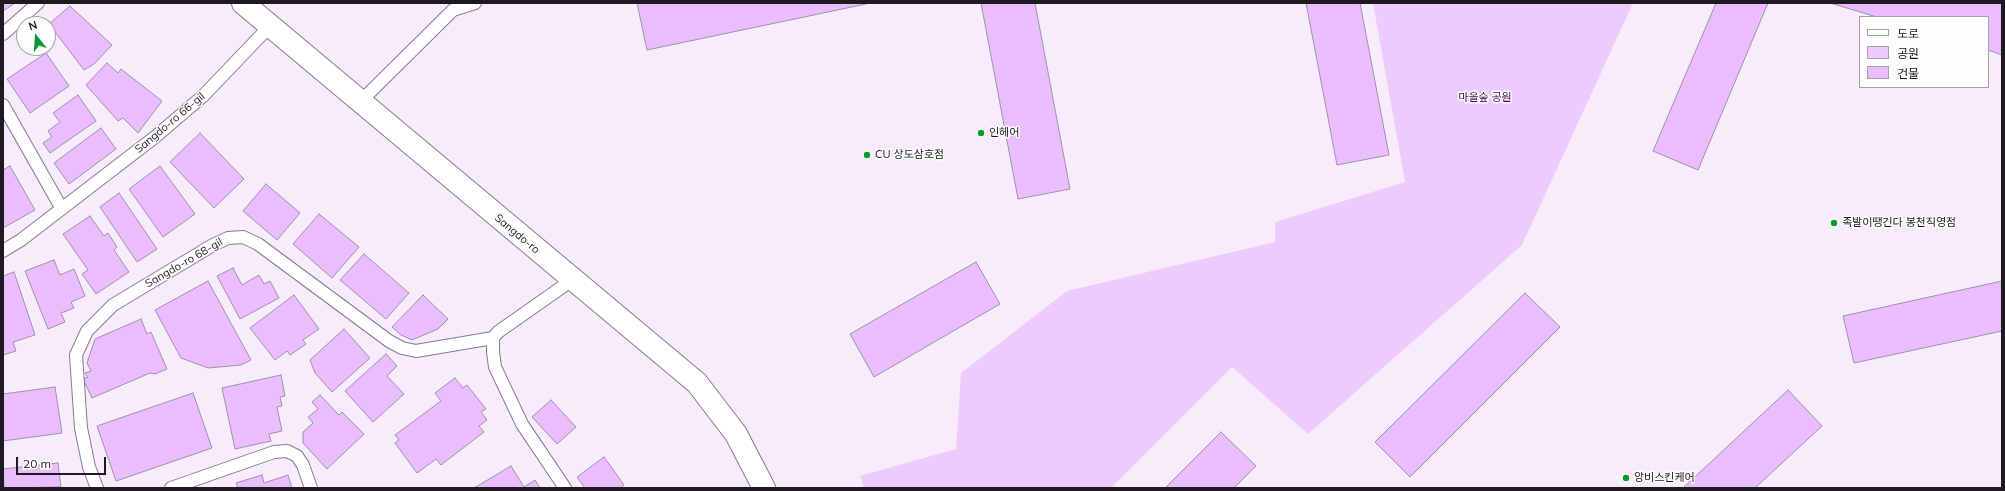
<!DOCTYPE html>
<html>
<head>
<meta charset="utf-8">
<style>
	body { margin:0 }
	#map { position:relative; width:2005px; height:491px; overflow:hidden; background:#f7ecfc; font-family:Mulish,"Noto Sans KR",sans-serif }
	canvas { display:block }
	.frame { position:absolute; inset:0; border:4px solid #1f1922; pointer-events:none }
	.legend { position:absolute; left:1859px; top:16px; width:130px; height:72px; box-sizing:border-box; background:#fdfdfd; border:1px solid #a4a2a5; margin:0; padding:5px 7px; list-style:none; font-size:12px; color:#1f1922 }
	.legend li { display:flex; align-items:center; gap:8px; height:20px }
	.legend b { width:20px; border:1px solid #a4a2a5 }
	.north { position:absolute; left:16px; top:16px; width:40px; height:40px; box-sizing:border-box; background:#fdfdfd; border:1px solid #a4a2a5; border-radius:50%; rotate:343deg; font-size:11px; font-weight:700; line-height:16px; text-align:center; color:#1f1922 }
	.north::after { content:''; display:block; margin:auto; width:14px; height:18px; background:#099930; clip-path:polygon(50% 0,100% 100%,50% 72%,0 100%) }
	.scale { position:absolute; left:16px; top:457px; width:90px; height:18px; box-sizing:border-box; border:2px solid #1f1922; border-top:0; padding-left:5px; font-size:12px; line-height:14px; white-space:nowrap; color:#1f1922; -webkit-text-stroke:3px #fdfdfd; paint-order:stroke }
</style>
</head>
<body>
<div id="map">
<canvas width="2005" height="491"></canvas>
<div class="frame"></div>
<ul class="legend">
<li><b style="height:5px;background:#fff"></b>도로</li>
<li><b style="height:11px;background:#eecbfd"></b>공원</li>
<li><b style="height:11px;background:#eabdfe"></b>건물</li>
</ul>
<div class="north">N</div>
<div class="scale">20 m</div>
</div>
<script>
const ctx = document.querySelector('canvas').getContext('2d');
ctx.lineJoin = 'round';
function fill(path, color) {
  ctx.fillStyle = color;
  ctx.fill(path, 'evenodd');
}
function toPath(rows) {
  const path = new Path2D();
  for (const r of rows) {
    path.moveTo(r[0], r[1]);
    for (let i = 2; i < r.length; i += 2) path.lineTo(r[i], r[i + 1]);
  }
  return path;
}
function stroke(path, color, width, dash) {
  ctx.strokeStyle = color;
  ctx.lineWidth = width;
  ctx.lineCap = dash ? 'butt' : 'round';
  ctx.setLineDash(dash || []);
  ctx.stroke(path);
}
function label(font, color, halo, rows, align = 'center') {
  ctx.font = font + ' Mulish,"Noto Sans KR",sans-serif';
  ctx.lineWidth = 3;
  ctx.setLineDash([]);
  ctx.textBaseline = 'middle';
  ctx.strokeStyle = halo;
  ctx.fillStyle = color;
  for (const [text, x, y, turn = 0] of rows) {
    ctx.save();
    ctx.translate(x, y);
    ctx.rotate((+turn || 0) * Math.PI / 180);
    ctx.textAlign = isNaN(turn) ? turn : align;
    if (halo) ctx.strokeText(text, 0, 0);
    ctx.fillText(text, 0, 0);
    ctx.restore();
  }
}
fill(toPath([
	[1373,3,1633,3,1522,245,1308,434,1232,367,1111,488,864,488,860,476,956,449,961,373,1067,291,1275,242,1275,222,1405,182]
]), '#eecbfd');
const building = toPath([
	[3,3,15,3,3,11,3,3],
	[637,3,866,3,866,4,647,50,637,3],
	[981,3,1035,3,1070,189,1018,199,981,3],
	[1306,3,1360,3,1389,155,1337,165,1306,3],
	[1716,3,1768,3,1698,170,1653,151,1716,3],
	[1830,3,2000,3,2002,4,2002,55,1988,50,1988,17,1877,17,1830,3],
	[70,6,112,45,94,64,84,70,49,24,70,6],
	[46,53,69,86,30,113,7,79,46,53],
	[107,63,118,73,121,69,162,101,138,133,123,118,118,121,86,85,107,63],
	[78,95,96,121,50,153,43,143,52,137,48,131,60,122,53,113,78,95],
	[101,128,116,149,69,184,54,163,101,128],
	[200,133,244,179,214,208,170,162,200,133],
	[10,166,35,210,3,228,3,170,10,166],
	[160,166,195,214,163,237,129,189,160,166],
	[266,184,300,213,277,240,243,211,266,184],
	[119,193,157,249,137,262,100,207,119,193],
	[319,214,359,247,332,278,293,244,319,214],
	[90,216,104,236,108,233,117,247,114,250,129,272,96,294,82,274,88,270,63,234,90,216],
	[364,254,409,293,386,319,340,280,364,254],
	[54,260,60,275,74,269,85,296,71,302,74,308,61,313,65,322,48,329,25,271,54,260],
	[976,262,1000,304,874,377,850,334,976,262],
	[233,268,242,285,259,275,264,284,270,281,279,298,240,319,217,276,233,268],
	[14,272,35,335,13,342,16,351,3,355,3,276,14,272],
	[208,281,251,360,241,365,208,368,181,358,155,310,208,281],
	[2002,281,2002,331,1854,363,1843,316,2002,281],
	[1525,293,1560,327,1410,477,1375,442,1525,293],
	[294,295,319,329,303,340,306,344,290,355,287,351,275,360,250,328,294,295],
	[423,295,448,319,438,329,412,340,401,335,392,327,423,295],
	[141,319,147,334,151,332,167,369,155,374,150,373,92,398,83,379,88,377,85,373,91,371,87,363,95,339,141,319],
	[344,329,370,358,332,392,315,373,310,360,344,329],
	[386,354,397,366,387,376,404,394,373,422,345,391,386,354],
	[281,375,285,396,280,397,282,406,277,407,282,431,269,434,271,441,235,449,222,388,281,375],
	[455,378,463,388,467,385,486,409,481,412,487,420,479,426,484,432,441,465,436,459,417,473,395,443,399,440,395,435,441,401,435,393,455,378],
	[55,387,62,433,3,441,3,394,55,387],
	[1788,390,1822,426,1755,488,1683,488,1788,390],
	[193,393,212,448,116,481,97,426,193,393],
	[320,395,339,415,342,412,364,434,327,469,303,443,303,432,313,423,308,417,318,409,312,402,320,395],
	[551,400,576,427,557,444,532,417,551,400],
	[1221,432,1256,466,1234,488,1165,488,1221,432],
	[604,457,624,485,620,488,585,488,577,477,604,457],
	[58,463,61,487,4,488,3,469,58,463],
	[511,466,524,487,535,480,540,488,474,488,511,466],
	[262,475,264,483,288,475,292,488,238,488,236,483,262,475]
]);
fill(building, '#eabdfe');
stroke(building, '#a090a8', 1);
const service = toPath([
	[3,34,38,3],
	[360,102,453,10,475,3],
	[3,105,62,209],
	[3,251,21,240,155,137,203,96,269,27],
	[97,488,89,467,81,428,76,355,87,331,113,305,213,245,228,238,243,237,258,244,389,341,402,348,416,351,493,338],
	[171,488,274,452,287,451,297,456,303,465,311,488],
	[565,488,522,424,495,367,493,352,493,338,498,332,572,280]
]);
const primary = toPath([
	[243,3,697,383,736,434,764,488]
]);
stroke(service, '#897990', 14);
stroke(primary, '#897990', 24);
stroke(service, '#fff', 12);
stroke(primary, '#fff', 22);
for (const [x, y, r, color] of [
	[981,133,4,"#099930"],
	[867,155,4,"#099930"],
	[1834,223,4,"#099930"],
	[1626,478,4,"#099930"]
]) {
  const dot = new Path2D();
  dot.arc(x, y, r, 0, 2 * Math.PI);
  ctx.fillStyle = color;
  ctx.fill(dot);
  stroke(dot, '#fdfdfd', 1.5);
}
label('11px', '#410b53', '#fdfdfd', [
	["마을숲 공원",1485,98]
]);
label('11px', '#1f1922', '#fdfdfd', [
	["Sangdo-ro 66-gil",170,123,-40],
	["Sangdo-ro",517,234,40],
	["Sangdo-ro 68-gil",184,263,-30]
]);
label('11px', '#1f1922', '#fdfdfd', [
	["인헤어",989,133],
	["CU 상도삼호점",875,155],
	["족발이땡긴다 봉천직영점",1842,223],
	["앙비스킨케어",1634,478]
], 'left');
</script>
</body>
</html>
